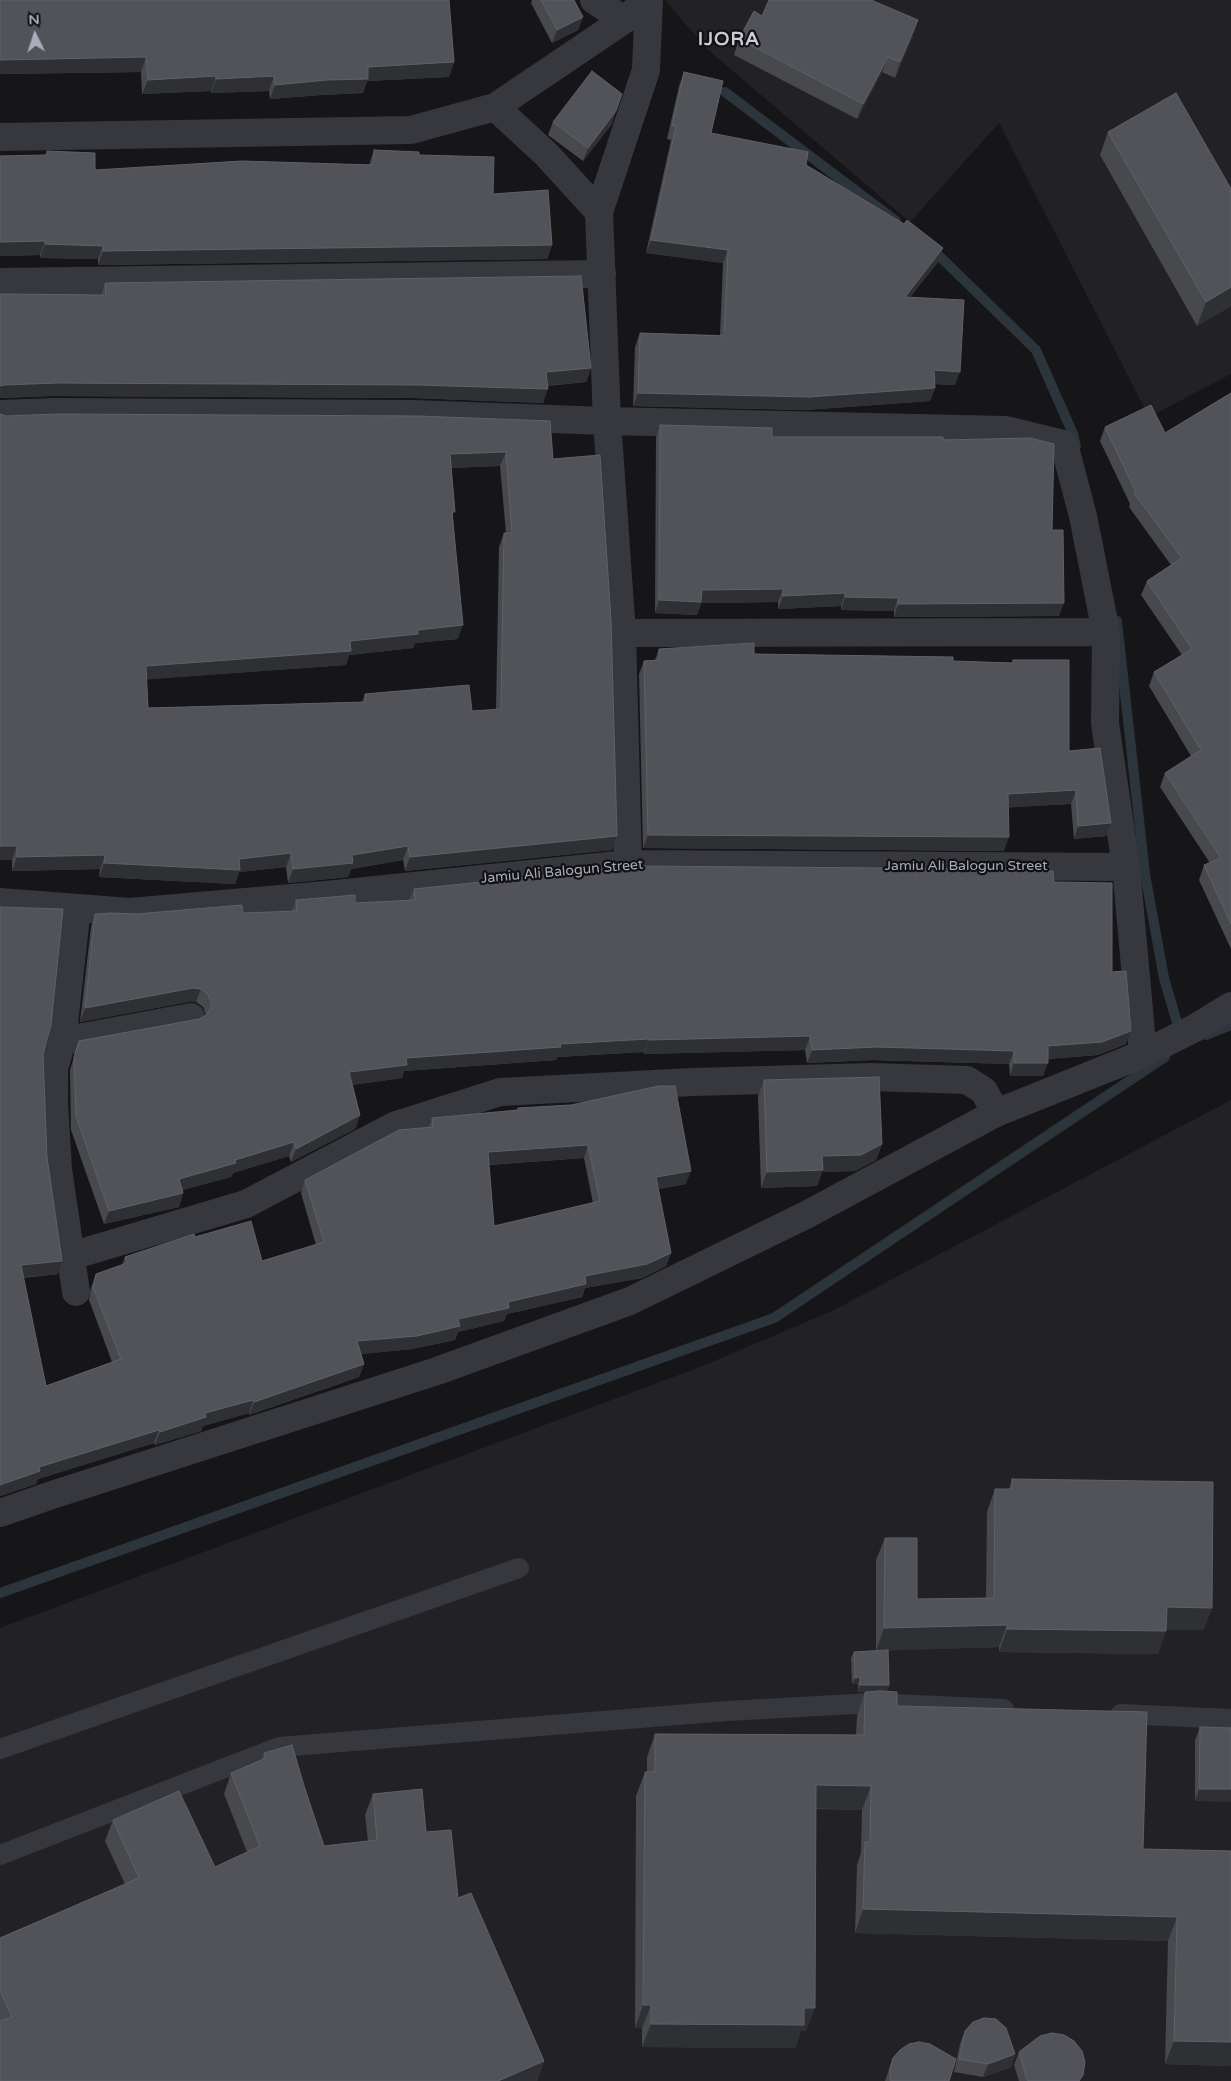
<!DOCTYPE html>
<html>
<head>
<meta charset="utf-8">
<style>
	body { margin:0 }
	#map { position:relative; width:1231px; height:2081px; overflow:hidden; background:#161618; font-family:"Varela Round",sans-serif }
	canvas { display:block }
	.north { position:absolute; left:10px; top:10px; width:50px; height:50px; -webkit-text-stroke:4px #111113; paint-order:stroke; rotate:356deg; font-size:14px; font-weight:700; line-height:20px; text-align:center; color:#a8adb8 }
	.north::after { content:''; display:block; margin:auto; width:18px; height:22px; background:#a8adb8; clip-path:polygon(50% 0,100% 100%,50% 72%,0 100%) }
</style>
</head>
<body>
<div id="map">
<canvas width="1231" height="2081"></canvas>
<div class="north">N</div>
</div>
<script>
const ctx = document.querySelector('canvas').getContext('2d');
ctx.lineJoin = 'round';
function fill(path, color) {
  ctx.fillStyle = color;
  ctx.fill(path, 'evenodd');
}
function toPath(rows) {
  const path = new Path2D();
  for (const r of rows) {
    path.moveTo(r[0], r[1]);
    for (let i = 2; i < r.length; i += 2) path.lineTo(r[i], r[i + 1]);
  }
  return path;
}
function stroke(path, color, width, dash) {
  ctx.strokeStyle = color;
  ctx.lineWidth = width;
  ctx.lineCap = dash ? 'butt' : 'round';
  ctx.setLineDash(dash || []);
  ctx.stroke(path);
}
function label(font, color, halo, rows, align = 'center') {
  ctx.font = font + ' "Varela Round",sans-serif';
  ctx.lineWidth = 4.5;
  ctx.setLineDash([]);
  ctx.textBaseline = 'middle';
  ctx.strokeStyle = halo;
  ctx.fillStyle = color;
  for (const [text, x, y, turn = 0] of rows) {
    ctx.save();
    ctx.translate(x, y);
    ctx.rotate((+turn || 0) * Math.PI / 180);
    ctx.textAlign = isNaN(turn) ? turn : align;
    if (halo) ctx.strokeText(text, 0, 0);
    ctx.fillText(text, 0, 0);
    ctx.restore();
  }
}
fill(toPath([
	[665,0,1231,0,1231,374,1149,417,999,123,910,222,706,48],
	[1231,1100,1231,2081,0,2081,0,1628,700,1367,832,1311]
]), '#222225');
stroke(toPath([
	[725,92,896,221],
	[931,248,1036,350,1073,434,1076,446],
	[1117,621,1145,874,1164,978,1180,1033],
	[1206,1035,1231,1025],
	[0,1593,774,1318,1165,1057]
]), '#2c353c', 10);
stroke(toPath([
	[1121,1714,1231,1719],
	[0,1749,519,1568],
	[0,1855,279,1747,727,1711,871,1703,1004,1709]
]), '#37383d', 20);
stroke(toPath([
	[594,0,624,20],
	[495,107,547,155,599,212],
	[0,137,411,130,495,107,624,20,648,0],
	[0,282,602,274],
	[0,414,53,412,413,414,607,421,1006,430,1064,444,1083,516,1106,632,1105,723,1126,867,1143,1054],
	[622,633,1106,632],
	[628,864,622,633,607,421,599,212,646,70,649,0],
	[0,902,130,912,326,895,628,864,1126,867],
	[62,1041,191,1017],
	[71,1256,246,1204,396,1125,500,1092,693,1082,871,1077,967,1080,984,1091,996,1113],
	[76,1292,58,1169,54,1103,54,1068,62,1041,77,908],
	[0,1513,52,1495,437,1371,630,1301,806,1215,996,1113,1143,1054,1195,1028,1231,1006]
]), '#37383d', 28);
fill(toPath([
	[0,0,454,62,449,77,367,81,363,93,321,95,270,99,269,91,211,93,211,91,142,94,141,72,0,74],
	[532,0,574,0,583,17,578,30,552,43,531,3],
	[762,16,913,36,895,78,882,72,857,119,734,55,739,39],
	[684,72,711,133,806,165,943,248,938,262,910,297,955,385,935,384,935,388,930,401,805,410,633,406,635,347,640,333,720,335,723,263,646,253,671,140,667,139,679,86],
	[553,122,612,124,583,161,548,135],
	[1108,132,1231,306,1197,326,1100,155],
	[374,150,419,155,493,194,552,245,547,259,98,265,98,259,40,258,40,255,0,256,0,156,45,155,47,151,95,170,369,165],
	[105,283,591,368,586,382,547,386,543,403,413,398,52,396,0,398,0,294,101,295],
	[1231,393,1231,949,1199,880,1204,865,1210,863,1160,787,1165,773,1191,756,1149,686,1154,672,1182,655,1141,595,1147,581,1171,565,1129,507,1130,504,1100,441,1105,427,1165,433],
	[0,414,6,416,418,416,553,459,617,836,612,850,405,871,403,860,351,869,348,877,288,883,286,867,239,872,235,884,99,877,100,869,12,871,12,860,0,860],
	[500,466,506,533,504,533,499,547,496,710,472,711,365,694,362,702,148,708,146,679,346,665,349,655,413,648,415,643,458,639,453,518,451,468],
	[660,425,772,437,943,440,1052,530,1059,616,894,617,894,611,841,610,841,606,778,609,778,602,701,603,697,615,655,613,656,438],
	[659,649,754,654,953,661,1012,663,1013,660,1069,751,1106,836,1074,839,1071,804,1008,807,1004,851,643,848,639,674,644,661,655,660],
	[1010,872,1054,882,1112,972,1126,1044,1098,1055,1048,1059,1043,1076,1010,1076,1009,1064,872,1060,807,1063,805,1050,644,1054,644,1052,557,1057,556,1060,404,1071,402,1078,352,1085,360,1115,355,1129,291,1162,289,1156,233,1173,231,1177,182,1190,183,1193,179,1207,104,1224,71,1130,70,1070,79,1041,199,1019,206,1015,203,1007,196,1002,188,1002,80,1022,91,927,95,914,243,913,292,911,296,900,355,903,409,900,414,889],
	[43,1055,47,1157,58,1274,23,1278,46,1386,112,1362,89,1300,91,1288,96,1274,122,1265,125,1257,195,1237,262,1261,316,1245,301,1193,305,1180,429,1127,432,1118,517,1111,518,1108,686,1184,658,1189,671,1253,666,1266,642,1278,585,1288,582,1297,507,1314,504,1321,458,1332,455,1340,412,1349,361,1354,364,1364,359,1377,249,1415,249,1413,203,1426,201,1431,155,1445,154,1443,38,1479,36,1484,0,1496],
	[584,1158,593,1203,494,1226,489,1165],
	[764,1080,882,1144,876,1160,855,1171,822,1172,817,1186,761,1188,758,1096],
	[1012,1479,1212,1608,1203,1630,1166,1630,1158,1654,999,1652,999,1647,888,1650,889,1685,887,1692,897,1706,1143,1849,1231,1851,1231,2066,1165,2064,1168,1941,855,1933,857,1865,861,1853,862,1810,816,1809,806,2031,801,2031,795,2048,642,2047,642,2028,635,2028,636,1796,645,1772,647,1772,647,1757,655,1734,856,1735,857,1716,865,1692,873,1692,858,1692,858,1684,852,1684,851,1658,854,1652,876,1651,876,1560,885,1538,917,1599,986,1598,987,1512,995,1489,1009,1489],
	[1200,1727,1231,1728,1195,1801,1195,1740],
	[264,1753,305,1789,324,1846,368,1841,365,1815,373,1794,426,1832,458,1898,544,2061,537,2081,0,2081,0,1938,125,1884,105,1841,113,1820,215,1867,247,1852,224,1794,231,1773,262,1760],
	[965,2031,1015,2054,1011,2067,983,2077,954,2072,960,2044],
	[1019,2052,1080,2081,1019,2081,1014,2065],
	[893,2058,949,2081,885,2081]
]), '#47494d');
fill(toPath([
	[583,17,578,30,552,43,557,30],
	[918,20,913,36,895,78,900,62],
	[146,57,141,72,0,74,0,60],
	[888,57,882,72,857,119,863,104],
	[454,62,449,77,367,81,363,93,321,95,270,99,275,85,368,67],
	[216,76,211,91,142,94,148,80],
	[274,76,269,91,211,93,216,79],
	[616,111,612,124,583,161,588,148],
	[651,240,728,250,723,263,646,253],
	[45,241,40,255,0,256,0,242],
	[45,244,103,246,98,259,40,258],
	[552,245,547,259,98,265,103,251],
	[943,248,938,262,900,310,905,297],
	[1231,287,1231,306,1197,326,1206,302],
	[591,368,586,382,541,386,546,372],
	[934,370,960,372,955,385,929,384],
	[57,383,418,385,548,389,543,403,413,398,52,396,0,398,0,386,4,385],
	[935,388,930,401,805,410,633,406,638,393],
	[506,452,500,466,445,468,450,454],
	[783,589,778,602,701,603,697,615,655,613,659,600,702,590],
	[845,593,841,606,778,609,783,596],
	[845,597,898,598,894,611,841,610],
	[1064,603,1059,616,894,617,898,604],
	[463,625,458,639,415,643,413,648,349,655,346,665,141,680,146,666,350,641,418,630],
	[1076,790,1071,804,1003,808,1008,794],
	[1111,823,1106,836,1074,839,1078,826],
	[648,835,1009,837,1004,851,643,848],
	[617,836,612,850,405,871,410,857],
	[0,846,17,846,12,860,0,860],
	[408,846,403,860,351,869,348,877,288,883,293,869,352,855],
	[291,853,286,867,239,872,235,884,99,877,104,863,239,859],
	[105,855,100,869,12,871,17,857],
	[193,988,201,989,196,1002,188,1002,80,1022,85,1008],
	[1131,1031,1126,1044,1098,1055,1043,1059,1048,1046],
	[810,1036,805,1050,644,1054,649,1040],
	[649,1039,644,1052,557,1057,556,1060,404,1071,402,1078,344,1086,349,1072,406,1058,560,1044],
	[877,1047,1014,1051,1009,1064,872,1060,807,1063,812,1050],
	[1014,1063,1048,1063,1043,1076,1010,1076],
	[360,1115,355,1129,291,1162,296,1149],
	[294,1142,289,1156,233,1173,231,1177,175,1192,179,1179,235,1160],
	[882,1144,876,1160,855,1171,822,1172,817,1186,761,1188,767,1172,822,1156],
	[588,1145,584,1158,483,1165,488,1152],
	[691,1171,686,1184,651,1191,656,1177],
	[183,1193,179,1207,104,1224,109,1211],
	[671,1253,666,1266,642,1278,585,1288,582,1297,507,1314,504,1321,458,1332,455,1340,412,1349,352,1355,357,1341,458,1319,585,1276],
	[62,1261,58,1274,16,1278,21,1265],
	[364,1364,359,1377,249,1415,254,1402],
	[253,1400,249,1413,203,1426,201,1431,155,1445,160,1432,205,1413],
	[159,1430,154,1443,38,1479,36,1484,0,1496,0,1485,39,1467],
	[1167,1607,1212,1608,1203,1630,1159,1630],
	[1007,1625,999,1647,876,1651,884,1628],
	[1007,1629,1166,1631,1158,1654,999,1652],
	[860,1677,858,1684,852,1684,855,1678],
	[860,1685,889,1685,887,1692,858,1692],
	[816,1785,871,1786,862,1810,807,1808],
	[1199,1789,1231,1789,1231,1802,1195,1801],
	[863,1909,1177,1917,1168,1941,855,1933],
	[643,2005,651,2005,642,2028,635,2028],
	[804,2008,815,2008,806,2031,801,2031,795,2048,642,2047,651,2024],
	[1174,2041,1231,2042,1231,2066,1165,2064],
	[1015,2054,1011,2067,983,2077,988,2064],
	[544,2061,537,2081,498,2081]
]), '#2f3033');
const building = toPath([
	[0,0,449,0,454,62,368,67,368,79,327,80,275,85,274,76,216,79,216,76,148,80,146,57,0,60,0,0],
	[541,0,574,0,583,17,557,30,541,0],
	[769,0,871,0,918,20,900,62,888,57,863,104,739,39,754,11,762,16,769,0],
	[592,71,622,94,616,111,588,148,553,122,592,71],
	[684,72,723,81,711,133,808,152,806,165,904,224,907,220,943,248,905,297,964,300,960,372,934,370,935,388,809,397,638,393,640,333,724,336,728,250,651,240,676,126,672,126,684,72],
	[1176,93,1231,189,1231,287,1206,302,1108,132,1176,93],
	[374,150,419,152,419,155,494,157,493,194,548,190,552,245,103,251,103,246,45,244,45,241,0,242,0,156,47,155,47,151,95,153,95,170,242,161,373,165,374,150],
	[581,276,591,368,546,372,548,389,418,385,57,383,4,385,0,386,0,294,106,295,105,283,581,276],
	[1231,393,1231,924,1204,865,1221,858,1165,773,1201,750,1154,672,1192,649,1147,581,1182,558,1134,493,1136,492,1105,427,1151,405,1165,433,1231,393],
	[0,414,6,416,58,414,418,416,550,421,553,459,600,455,611,620,617,836,410,857,408,846,352,855,353,863,293,869,291,853,239,859,240,870,104,863,105,855,17,857,17,846,0,846,0,414],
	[506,452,512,533,504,533,501,709,472,711,469,685,365,694,366,702,148,708,146,666,351,651,350,641,418,634,418,630,463,625,452,512,455,512,450,454,506,452],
	[660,425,772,428,772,437,943,437,943,440,1030,438,1054,444,1052,530,1063,530,1064,603,898,604,898,598,845,597,845,593,783,596,783,589,702,590,701,602,659,600,660,425],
	[754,643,754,654,953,657,953,661,1013,663,1013,660,1069,660,1069,751,1100,748,1111,823,1078,826,1076,790,1008,794,1009,837,648,835,644,661,659,660,659,649,754,643],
	[634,866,1010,869,1010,872,1053,871,1054,882,1112,883,1112,972,1126,971,1131,1031,1102,1042,1048,1046,1048,1063,1014,1063,1014,1051,877,1047,812,1050,810,1036,649,1040,649,1039,560,1044,561,1047,406,1058,407,1065,349,1072,360,1115,296,1149,294,1142,235,1160,236,1163,179,1179,183,1193,109,1211,76,1116,74,1057,79,1041,199,1019,206,1015,211,1008,211,1001,207,993,201,989,193,988,85,1008,95,914,111,913,136,914,242,905,243,913,297,911,296,900,355,895,355,903,415,900,414,889,634,866],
	[0,907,63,909,51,1025,43,1055,47,1157,62,1261,21,1265,46,1386,121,1359,93,1287,96,1274,127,1263,125,1257,194,1234,195,1237,251,1221,262,1261,324,1242,305,1180,399,1130,433,1127,432,1118,518,1110,518,1108,571,1105,659,1086,675,1086,691,1171,656,1177,671,1253,647,1264,585,1276,586,1284,508,1302,509,1308,458,1319,460,1326,417,1336,357,1341,364,1364,254,1402,253,1400,205,1413,206,1417,160,1432,159,1430,39,1467,40,1471,0,1485,0,907],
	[588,1145,600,1201,494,1226,488,1152,588,1145],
	[879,1077,882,1144,861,1155,822,1156,823,1170,767,1172,764,1080,879,1077],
	[1012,1479,1213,1482,1212,1608,1167,1607,1166,1631,1007,1629,1007,1625,884,1628,885,1538,917,1538,917,1599,994,1598,995,1489,1012,1489,1012,1479],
	[888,1650,889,1685,860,1685,860,1677,855,1678,854,1652,888,1650],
	[880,1691,897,1692,897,1706,1147,1712,1143,1849,1231,1851,1231,2042,1174,2041,1177,1917,863,1909,865,1842,870,1842,871,1786,816,1785,815,2008,804,2008,804,2025,651,2024,651,2005,643,2005,645,1772,655,1772,655,1734,864,1735,865,1692,880,1691],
	[1200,1727,1231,1728,1231,1789,1199,1789,1200,1727],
	[292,1745,305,1789,324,1846,377,1840,373,1794,422,1789,426,1832,451,1830,458,1898,471,1893,544,2061,498,2081,0,2081,0,2021,12,2017,0,1990,0,1938,139,1878,113,1820,179,1791,215,1867,260,1846,231,1773,266,1758,264,1753,292,1745],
	[984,2018,996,2019,1006,2028,1015,2054,988,2064,959,2059,965,2031,973,2022,984,2018],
	[1052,2033,1064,2035,1074,2041,1082,2051,1085,2062,1083,2075,1079,2081,1028,2081,1026,2077,1019,2052,1040,2036,1052,2033],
	[919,2042,930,2044,956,2059,949,2081,891,2081,890,2079,890,2068,893,2058,900,2050,909,2044,919,2042]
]);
fill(building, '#525359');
stroke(building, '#5f6168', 1);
label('14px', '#a8adb8', '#111113', [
	["Jamiu Ali Balogun Street",966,866],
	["Jamiu Ali Balogun Street",562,872,-5]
]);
ctx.letterSpacing = '1px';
label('bold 19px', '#c9ccd4', '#111113', [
	["IJORA",729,40]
]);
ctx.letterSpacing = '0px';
</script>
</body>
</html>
